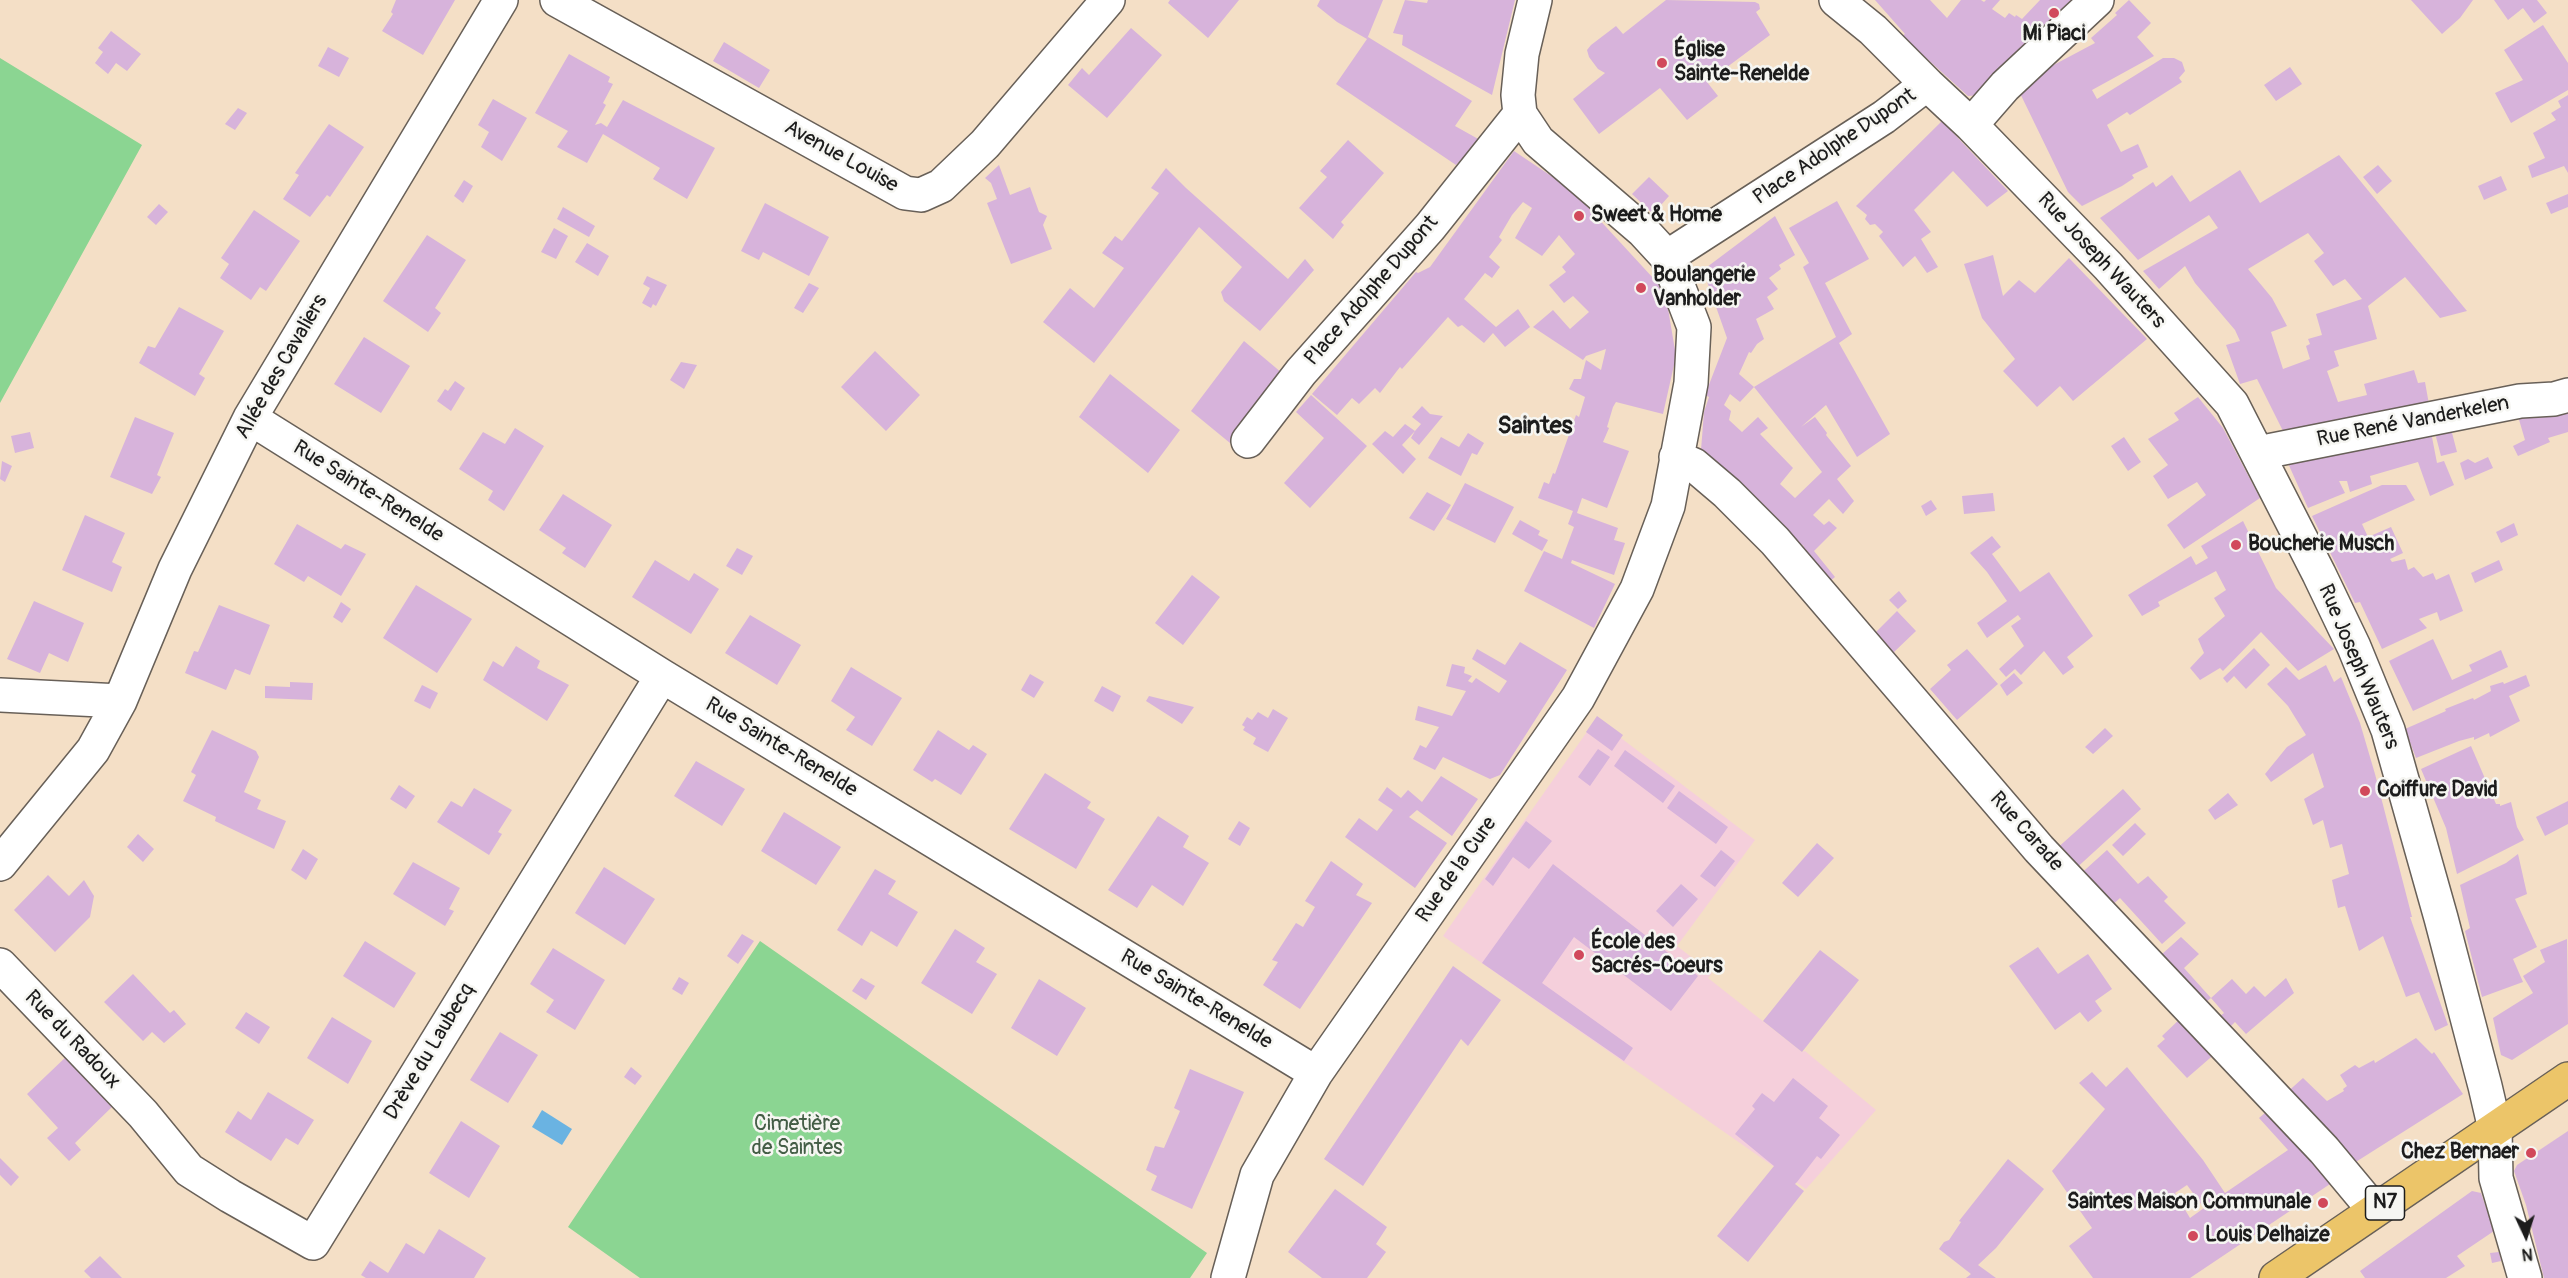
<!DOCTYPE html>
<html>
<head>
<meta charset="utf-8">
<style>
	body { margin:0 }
	#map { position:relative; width:2568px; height:1278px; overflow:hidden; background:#f4dfc6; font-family:Pangolin,sans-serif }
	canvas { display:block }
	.north { position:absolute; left:2496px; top:1206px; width:60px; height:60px; -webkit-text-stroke:4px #f6f6f2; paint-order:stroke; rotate:176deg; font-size:16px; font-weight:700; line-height:24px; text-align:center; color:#1c1c1c }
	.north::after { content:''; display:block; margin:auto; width:21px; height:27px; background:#1c1c1c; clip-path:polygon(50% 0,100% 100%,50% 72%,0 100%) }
</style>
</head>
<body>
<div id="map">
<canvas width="2568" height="1278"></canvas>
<div class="north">N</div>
</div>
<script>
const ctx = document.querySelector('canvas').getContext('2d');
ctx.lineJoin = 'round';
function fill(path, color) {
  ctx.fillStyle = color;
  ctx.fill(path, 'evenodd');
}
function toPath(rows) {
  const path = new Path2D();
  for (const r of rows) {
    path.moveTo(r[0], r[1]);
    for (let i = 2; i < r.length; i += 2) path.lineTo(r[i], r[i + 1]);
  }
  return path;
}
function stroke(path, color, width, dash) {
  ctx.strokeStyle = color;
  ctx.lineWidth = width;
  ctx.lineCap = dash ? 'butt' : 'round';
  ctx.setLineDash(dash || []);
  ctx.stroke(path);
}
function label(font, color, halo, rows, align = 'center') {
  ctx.font = font + ' Pangolin,sans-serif';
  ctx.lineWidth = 5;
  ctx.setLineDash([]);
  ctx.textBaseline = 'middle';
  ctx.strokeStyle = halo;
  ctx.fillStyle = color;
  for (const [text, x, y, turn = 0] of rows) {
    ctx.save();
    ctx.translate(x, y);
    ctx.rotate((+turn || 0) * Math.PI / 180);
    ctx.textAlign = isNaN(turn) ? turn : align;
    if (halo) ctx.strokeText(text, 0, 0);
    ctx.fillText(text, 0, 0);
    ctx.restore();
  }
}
fill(toPath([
	[1596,719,1755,840,1677,946,1712,973,1708,978,1802,1052,1805,1051,1876,1110,1806,1189,1443,936]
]), '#f5cfdb');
fill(toPath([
	[0,58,142,145,0,403],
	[760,941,1207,1253,1190,1278,640,1278,568,1227]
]), '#8bd592');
fill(toPath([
	[542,1110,572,1129,562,1145,532,1127]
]), '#6ab3e2');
fill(toPath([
	[396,0,455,0,423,55,382,31,393,14,391,12],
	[1170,0,1239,0,1208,38,1168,3],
	[1320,0,1383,0,1367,39,1368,37,1472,101,1455,126,1480,140,1456,165,1336,84,1367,39,1337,22,1317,6],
	[1405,0,1427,3,1428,0,1515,0,1492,95,1402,45,1403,35,1393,33],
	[1666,0,1755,2,1759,4,1760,9,1756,12,1770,35,1707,82,1718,96,1687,120,1660,88,1599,134,1573,99,1605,73,1598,69,1589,57,1587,50,1591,45,1616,26,1623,34],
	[1875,0,1930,0,1947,18,1961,0,1981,0,1984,2,1986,0,2000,0,1992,9,2005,18,2009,13,2015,17,2016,15,2022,19,2040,0,2083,0,1980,95,1968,96,1902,36,1905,34],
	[2129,0,2151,23,2137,37,2154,56,2092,90,2097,99,2163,58,2174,58,2182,62,2185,71,2179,78,2182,82,2130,115,2127,112,2107,125,2121,152,2138,144,2148,167,2132,175,2134,178,2122,186,2082,206,2068,192,2016,85,2095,43,2091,38,2117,15,2115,13],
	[2411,0,2473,0,2460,18,2442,34],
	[2494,0,2537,0,2547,13,2534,23,2523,8,2508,20],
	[2543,25,2568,63,2568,90,2511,123,2495,93,2523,80,2504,50],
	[1131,28,1162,55,1107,118,1068,85,1082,68,1089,75],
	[111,31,141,54,127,71,116,63,108,74,95,63,103,52,98,48],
	[724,42,770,70,759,88,713,61],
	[328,47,349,58,339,77,318,66],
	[569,54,610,77,608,82,613,84,603,103,606,105,595,125,601,123,607,127,623,100,715,148,687,199,653,179,660,168,603,134,587,163,557,147,568,131,535,113],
	[2290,67,2302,84,2276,101,2264,85],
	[2568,95,2568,173,2564,166,2532,178,2528,166,2545,158,2533,133,2556,120,2551,113,2561,107,2558,101],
	[493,99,527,118,502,161,481,147,489,132,478,125],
	[238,108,247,113,235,130,225,124],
	[1942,121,2008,191,1987,207,1953,171,1914,210,1931,232,1921,239,1938,267,1927,273,1915,256,1903,267,1879,236,1883,232,1875,224,1870,225,1865,219,1867,215,1856,206],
	[329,124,364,147,330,197,327,195,310,217,283,199,299,175,295,173],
	[1348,140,1384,173,1341,222,1344,225,1333,239,1299,208,1327,177,1320,171],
	[1514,151,1572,190,1665,291,1676,356,1663,414,1616,402,1613,407,1607,427,1609,428,1603,442,1629,451,1607,508,1582,498,1577,513,1618,528,1614,540,1625,543,1614,575,1572,560,1571,563,1615,584,1594,628,1524,591,1544,551,1562,559,1574,527,1568,524,1573,511,1538,498,1544,482,1549,484,1553,473,1555,474,1576,415,1579,417,1585,397,1569,389,1574,379,1581,379,1586,360,1601,370,1606,349,1586,356,1583,360,1533,327,1553,310,1570,329,1589,312,1573,296,1564,303,1549,285,1566,272,1562,267,1575,254,1559,235,1542,256,1515,238,1532,208,1523,202,1512,215,1499,237,1502,240,1489,257,1500,267,1492,278,1485,273,1464,299,1496,327,1518,309,1530,327,1505,347,1493,333,1484,343,1462,325,1458,327,1448,317,1402,369,1400,367,1380,393,1375,388,1359,404,1352,398,1337,415,1312,394,1416,272,1418,273,1430,267],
	[2339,155,2467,311,2440,318,2405,277,2368,306,2377,339,2334,351,2339,366,2327,371,2338,402,2367,395,2364,384,2414,370,2418,383,2425,382,2430,410,2288,441,2257,379,2240,384,2226,345,2240,341,2235,330,2195,283,2185,266,2159,289,2143,271,2218,228,2209,215,2138,260,2100,218,2153,182,2156,187,2172,175,2190,202,2240,170,2260,203],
	[2308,233,2324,253,2314,261,2333,286,2345,279,2362,299,2316,314,2322,335,2308,339,2310,344,2306,346,2310,359,2283,369,2271,332,2287,326,2272,298,2248,269],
	[999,165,1010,195,1030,187,1039,212,1047,216,1043,225,1052,249,1011,264,987,203,997,199,991,183,985,178],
	[2378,165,2392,181,2377,194,2363,177],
	[1166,168,1186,188,1288,279,1305,259,1314,270,1260,331,1224,301,1221,292,1242,267,1199,227,1094,363,1043,322,1070,288,1094,308,1124,268,1102,253,1115,236,1122,241,1159,193,1151,188],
	[2501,176,2507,190,2484,200,2478,186],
	[1649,177,1669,196,1653,214,1632,194],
	[464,180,473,186,463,203,454,196],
	[2568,194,2568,207,2551,214,2546,203],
	[1837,201,1869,259,1825,283,1852,334,1839,343,1890,434,1857,457,1826,405,1801,427,1815,417,1827,433,1826,435,1851,466,1837,479,1854,501,1843,514,1829,499,1813,515,1824,525,1829,521,1837,528,1814,551,1835,577,1823,587,1794,553,1804,546,1791,538,1701,450,1704,412,1709,397,1705,395,1727,338,1703,270,1775,216,1795,255,1779,265,1781,269,1769,278,1778,289,1767,297,1774,309,1756,319,1764,339,1757,344,1751,353,1749,352,1739,374,1754,387,1740,402,1730,394,1724,405,1731,411,1729,420,1742,432,1758,417,1768,428,1760,434,1793,468,1780,484,1795,498,1822,472,1754,387,1836,337,1803,267,1809,263,1789,228],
	[765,203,829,237,809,276,763,252,759,260,741,251],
	[159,204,168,212,156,225,147,217],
	[563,207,595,226,589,237,557,219],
	[254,210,300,241,266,291,260,287,251,300,220,278,229,264,221,258],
	[554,228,568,236,556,259,541,252],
	[427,235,466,260,435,308,441,313,428,332,383,301],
	[587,243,609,256,598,276,575,262],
	[1993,255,2003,296,2019,280,2035,293,2069,258,2147,339,2073,401,2060,386,2037,407,2003,371,2015,359,1982,318,1964,264],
	[647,276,667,285,656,306,653,304,651,308,642,303,650,288,643,284],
	[809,283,819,288,803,313,794,308],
	[179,307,224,331,199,374,205,378,195,396,139,363,148,346,155,348],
	[364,337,410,366,381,413,334,384],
	[1244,341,1282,373,1230,443,1191,411],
	[875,351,920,395,886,431,841,387],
	[681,362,697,365,684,389,670,380],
	[1110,374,1180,430,1148,473,1079,417],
	[455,381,465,388,451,411,437,401,445,389,448,391],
	[1311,395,1367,446,1310,508,1284,483,1324,438,1296,412],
	[2198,397,2223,428,2260,498,2184,549,2167,525,2206,495,2197,482,2168,499,2153,476,2168,465,2148,439,2179,420,2174,413],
	[2568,401,2568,432,2548,438,2550,442,2518,456,2513,446,2525,440,2515,406],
	[1422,406,1430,414,1443,416,1419,445,1411,438,1415,431,1402,445,1416,459,1403,474,1372,444,1385,431,1393,437,1405,424,1415,431,1421,424,1412,417],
	[135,417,174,433,157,475,161,477,152,494,110,477],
	[515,428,544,446,504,511,488,500,493,491,459,469,483,432,505,444],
	[2451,429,2457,452,2441,456,2435,433],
	[30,432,34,448,15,453,11,436],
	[2431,432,2437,463,2444,461,2454,485,2430,496,2418,462,2370,476,2372,484,2350,492,2347,481,2339,481,2345,493,2308,508,2283,452],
	[1468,433,1484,443,1477,455,1472,453,1461,476,1428,458,1441,437,1459,447],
	[2124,437,2141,462,2128,471,2111,446],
	[2488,457,2493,468,2465,480,2460,463,2468,459,2475,463],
	[2,461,12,466,5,482,0,479],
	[1465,483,1514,507,1495,543,1446,519],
	[2382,485,2406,485,2415,500,2362,524,2368,537,2391,527,2403,553,2390,559,2392,562,2405,559,2408,570,2414,567,2423,577,2433,573,2436,580,2449,574,2463,611,2440,621,2437,612,2419,619,2427,628,2382,649,2360,602,2355,603,2312,516],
	[1427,492,1451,505,1434,531,1409,518],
	[1993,493,1995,511,1964,514,1962,496],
	[563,494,612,525,585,568,562,553,566,548,539,530],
	[1931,500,1937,509,1926,516,1921,506],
	[85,515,125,533,112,562,122,567,112,592,62,570],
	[1520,520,1540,531,1538,535,1548,540,1542,551,1512,534],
	[2243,521,2276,588,2334,649,2298,671,2261,632,2223,671,2220,668,2200,680,2190,668,2204,653,2198,639,2225,616,2214,598,2226,590,2216,571,2158,602,2160,606,2142,616,2128,595,2191,556,2196,565,2208,558,2201,546],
	[2514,523,2518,535,2501,543,2496,532],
	[297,524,341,549,345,544,366,554,341,596,308,576,304,582,274,564],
	[1992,536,2001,547,1992,554,2020,592,2049,572,2093,636,2067,657,2074,667,2063,675,2044,651,2021,675,2015,669,2006,677,1999,669,2024,646,2011,626,2021,619,2018,615,1987,638,1977,623,2007,601,1987,572,1970,553],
	[737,548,753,556,742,575,726,566],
	[655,560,689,581,694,573,719,589,691,634,632,597],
	[2499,560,2503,570,2475,583,2471,573],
	[1192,575,1220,597,1183,645,1155,623],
	[416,585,472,619,437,673,383,638],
	[1899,591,1907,601,1898,609,1889,600],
	[34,601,84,623,68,662,49,653,40,673,7,659],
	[341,602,351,609,342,623,333,617],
	[219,605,270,625,250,675,235,669,226,690,185,673,194,651,198,652],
	[1897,611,1916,631,1894,652,1902,663,1895,670,1869,639],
	[750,615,801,645,777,685,725,653],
	[2433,639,2452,680,2472,671,2469,665,2501,650,2508,667,2413,711,2389,661],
	[1520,642,1567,670,1500,775,1490,779,1443,757,1435,770,1413,759,1420,745,1426,748,1439,727,1415,720,1418,706,1452,716,1466,691,1446,686,1452,664,1465,667,1464,673,1472,676,1468,681,1472,683,1476,678,1499,693,1507,681,1472,659,1477,649,1505,665],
	[516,646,540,661,537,668,569,685,547,721,483,680,493,661,503,667],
	[2254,648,2270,665,2246,689,2234,676,2227,683,2223,678],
	[1967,649,1998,684,1957,720,1930,689,1951,670,1947,665],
	[2326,665,2334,682,2341,677,2360,723,2375,774,2412,917,2410,917,2448,1025,2435,1031,2419,992,2406,997,2383,936,2359,951,2345,906,2338,908,2332,880,2349,874,2342,844,2330,848,2323,820,2313,825,2304,799,2324,787,2313,753,2271,782,2265,774,2287,747,2306,735,2288,706,2267,684,2286,667,2299,680],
	[851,667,902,698,872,746,846,730,855,717,831,701],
	[2014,673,2023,683,2007,696,2000,685],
	[1030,674,1044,682,1034,698,1021,690],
	[2526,675,2530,686,2509,696,2520,721,2490,737,2489,733,2474,740,2474,737,2459,741,2416,758,2405,729,2446,711,2445,709,2473,698,2474,700,2491,691,2490,686,2503,682,2504,684],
	[290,682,313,683,312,700,265,698,265,686,290,687],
	[422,685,438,693,430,709,414,701],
	[1102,686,1121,696,1113,712,1094,701],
	[1149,696,1194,707,1182,724,1146,701],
	[1273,709,1288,718,1268,752,1253,744,1256,738,1243,730,1245,727,1242,725,1247,717,1252,720,1258,712,1268,718],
	[1597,716,1623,735,1612,751,1586,732],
	[2105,728,2113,736,2093,754,2085,747],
	[212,730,256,751,259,757,244,792,261,800,257,809,286,821,274,849,215,821,216,817,183,801,196,775,191,772],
	[938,730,969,750,973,745,987,754,961,795,935,779,932,782,913,770],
	[2471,746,2496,804,2500,804,2500,806,2511,802,2517,827,2524,840,2457,874,2446,828,2421,769],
	[1598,749,1610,757,1590,786,1578,777],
	[1625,750,1675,786,1663,803,1614,766],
	[696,761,745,789,722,826,674,796],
	[1045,773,1091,802,1087,808,1105,819,1076,869,1009,829],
	[1441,776,1478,799,1452,836,1417,810,1409,817,1447,843,1415,888,1345,837,1359,818,1377,831,1393,810,1378,800,1387,787,1401,798,1408,790,1422,802],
	[399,785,415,796,406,809,390,799],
	[474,788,512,810,498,832,502,834,489,855,437,822,451,801,462,807],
	[2123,789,2141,809,2072,872,2054,851],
	[1679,791,1728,827,1716,844,1667,808],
	[2228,793,2238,805,2215,820,2208,810],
	[2568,801,2568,824,2545,836,2536,817],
	[784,812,841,847,816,885,761,851],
	[1158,816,1189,836,1183,847,1209,863,1183,906,1152,885,1137,908,1108,890],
	[1239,821,1250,828,1240,846,1228,839],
	[1526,821,1552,841,1529,869,1513,857,1493,886,1485,879],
	[2135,823,2146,834,2123,856,2112,845],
	[138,834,154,849,143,862,127,847],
	[1817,843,1834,858,1798,897,1782,883],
	[303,849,318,859,306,880,291,870],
	[1721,850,1735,861,1715,887,1700,876],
	[2107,850,2138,884,2148,876,2168,897,2164,901,2186,923,2162,944,2120,898,2107,910,2076,878],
	[2518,854,2527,894,2515,899,2537,947,2513,959,2523,982,2482,997,2465,931,2470,928,2460,885,2506,863],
	[1331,861,1363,884,1356,895,1372,903,1300,1009,1263,985,1278,962,1272,960,1296,923,1303,927,1315,907,1305,901],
	[413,862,460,888,449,909,454,911,445,926,393,894],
	[1553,864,1698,976,1671,1011,1574,937,1542,983,1633,1048,1624,1061,1482,963],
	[604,867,655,899,625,945,575,913],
	[875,869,896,881,888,894,918,912,897,947,871,931,862,946,837,930],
	[48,875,69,896,84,880,94,896,90,917,55,952,14,910],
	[1681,884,1698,899,1673,927,1656,911],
	[955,929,985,948,976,962,997,974,972,1014,921,983],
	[742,934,754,941,738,964,727,956],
	[2181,937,2199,954,2184,968,2211,998,2200,1007,2161,955],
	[2567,939,2568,1024,2512,1060,2501,1055,2493,1018,2533,993,2523,976,2545,962,2540,950],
	[365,941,416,973,394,1008,343,976],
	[2038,947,2058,974,2088,954,2112,989,2095,1001,2102,1011,2088,1022,2080,1012,2055,1030,2009,966],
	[553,948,605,980,575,1030,546,1012,554,1000,530,984],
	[1820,950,1859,980,1802,1052,1763,1021],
	[1453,966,1501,1000,1468,1046,1461,1039,1363,1186,1324,1159],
	[133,974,170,1013,174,1010,186,1024,164,1043,152,1032,143,1041,104,1002],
	[679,977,689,983,682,995,672,989],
	[861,978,875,986,866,1000,852,991],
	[2286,978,2294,993,2246,1034,2235,1022,2230,1027,2220,1016,2224,1013,2211,998,2232,979,2246,994,2254,986,2265,997],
	[1039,979,1086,1008,1057,1056,1011,1028],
	[246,1012,270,1027,259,1044,235,1028],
	[2183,1016,2217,1052,2187,1078,2157,1046,2165,1039,2162,1036],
	[332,1017,372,1041,348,1084,307,1058],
	[500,1032,538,1055,508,1103,470,1080],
	[2416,1038,2432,1054,2434,1052,2463,1094,2351,1165,2284,1095,2303,1078,2327,1101,2344,1091,2343,1089,2347,1086,2340,1075,2355,1065,2359,1068,2374,1060,2375,1063],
	[68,1055,115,1104,75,1143,81,1150,69,1161,47,1138,58,1128,27,1094],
	[631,1067,642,1076,635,1085,624,1077],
	[2127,1067,2203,1160,2225,1193,2288,1150,2259,1118,2272,1107,2339,1178,2190,1278,2093,1278,2069,1246,2092,1228,2052,1171,2105,1109,2079,1083,2092,1072,2106,1087],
	[2187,1185,2204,1208,2190,1218,2175,1193],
	[1190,1069,1244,1092,1192,1209,1151,1190,1157,1176,1146,1170,1155,1146,1164,1148,1180,1111,1174,1108],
	[1793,1078,1828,1106,1819,1118,1840,1135,1821,1159,1817,1156,1797,1182,1795,1184,1804,1191,1748,1262,1717,1236,1774,1166,1735,1134,1755,1109,1752,1106,1762,1093,1774,1102],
	[268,1092,314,1120,298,1145,286,1138,271,1161,225,1132,238,1111,251,1120],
	[461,1121,500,1146,469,1198,429,1173],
	[2568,1131,2568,1278,2544,1278,2526,1205,2514,1171,2517,1165],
	[0,1158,19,1177,11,1186,0,1175],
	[2008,1159,2044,1189,1996,1248,1978,1265,1996,1278,1966,1278,1971,1274,1939,1249,1944,1242,1949,1240,1961,1222,1959,1221],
	[1335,1189,1387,1227,1376,1244,1386,1252,1367,1278,1322,1278,1288,1252],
	[2472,1191,2481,1193,2494,1231,2457,1256,2465,1266,2446,1278,2365,1278,2360,1271],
	[439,1229,486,1258,474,1278,366,1278,361,1275,370,1261,388,1273,406,1243,424,1254],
	[2499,1252,2501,1261,2492,1263,2490,1253],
	[100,1256,122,1278,91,1278,84,1271]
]), '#d7b3db');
const minor = toPath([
	[557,0,905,193,921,195,941,186,985,144,1108,0],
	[1535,0,1522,54,1518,95,1520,114,1538,141,1643,231,1667,257,1884,117,1927,84,1873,30,1836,0],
	[1927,84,1971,125,2108,266,2232,404,2319,574,2354,647,2388,730,2441,918,2485,1086,2495,1129,2496,1178,2525,1278],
	[1971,125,2005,86,2097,0],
	[250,418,662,676,1316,1073],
	[1248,441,1301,372,1430,227,1520,114],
	[2258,453,2520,401,2554,399,2568,395],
	[1676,457,1694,465,1727,493,1775,541,2039,849,2324,1150,2374,1210],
	[0,695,120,701],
	[0,864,93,750,120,701,175,569,250,418,501,0],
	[0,965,143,1114,189,1170,230,1196,313,1243,662,676],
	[1228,1278,1257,1175,1316,1073,1578,698,1637,589,1668,506,1691,383,1694,327,1667,257]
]);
const major = toPath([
	[2276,1278,2568,1079]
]);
stroke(minor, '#686058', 36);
stroke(major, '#686058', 36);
stroke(minor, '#fff', 33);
stroke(major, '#ecc569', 33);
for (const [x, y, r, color] of [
	[2054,13,6,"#d1495b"],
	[1662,63,6,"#d1495b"],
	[1579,216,6,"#d1495b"],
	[1641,288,6,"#d1495b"],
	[2236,545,6,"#d1495b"],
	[2365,791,6,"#d1495b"],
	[1579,955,6,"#d1495b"],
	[2531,1153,6,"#d1495b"],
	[2323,1203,6,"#d1495b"],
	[2193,1236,6,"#d1495b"]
]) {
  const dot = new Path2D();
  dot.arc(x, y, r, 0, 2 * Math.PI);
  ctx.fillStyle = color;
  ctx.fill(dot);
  stroke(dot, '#f6f6f2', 2);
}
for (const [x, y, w] of [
	[2385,1203,39]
]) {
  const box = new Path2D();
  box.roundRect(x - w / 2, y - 17, w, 34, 4.5);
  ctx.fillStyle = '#f6f6f2';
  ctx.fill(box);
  stroke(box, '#1c1c1c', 1.5);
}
label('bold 20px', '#1c1c1c', null, [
	["N7",2385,1203]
]);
label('bold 21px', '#1c1c1c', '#f6f6f2', [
	["Mi Piaci",2054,35,"center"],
	["Église",1674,51],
	["Sainte-Renelde",1674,75],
	["Sweet & Home",1591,216],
	["Boulangerie",1653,276],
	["Vanholder",1653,300],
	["Boucherie Musch",2248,545],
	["Coiffure David",2377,791],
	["École des",1591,943],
	["Sacrés-Coeurs",1591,967],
	["Chez Bernaer",2519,1153,"right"],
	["Saintes Maison Communale",2311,1203,"right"],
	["Louis Delhaize",2205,1236]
], 'left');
label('21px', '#1c1c1c', '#f6f6f2', [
	["Place Adolphe Dupont",1835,147,-34],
	["Avenue Louise",841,157,29],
	["Rue Joseph Wauters",2101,261,47],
	["Place Adolphe Dupont",1372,291,-49],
	["Allée des Cavaliers",282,367,-60],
	["Rue René Vanderkelen",2413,422,-11],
	["Rue Sainte-Renelde",368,492,32],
	["Rue Joseph Wauters",2358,667,67],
	["Rue Sainte-Renelde",781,748,31],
	["Rue Carade",2026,832,48],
	["Rue de la Cure",1457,870,-55],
	["Rue Sainte-Renelde",1196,1000,31],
	["Rue du Radoux",72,1040,46],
	["Drève du Laubecq",430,1052,-59]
]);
label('21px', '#435d45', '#f6f6f2', [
	["Cimetière",797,1125],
	["de Saintes",797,1149]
]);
label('bold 24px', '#1c1c1c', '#f6f6f2', [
	["Saintes",1535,427]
]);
</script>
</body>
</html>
